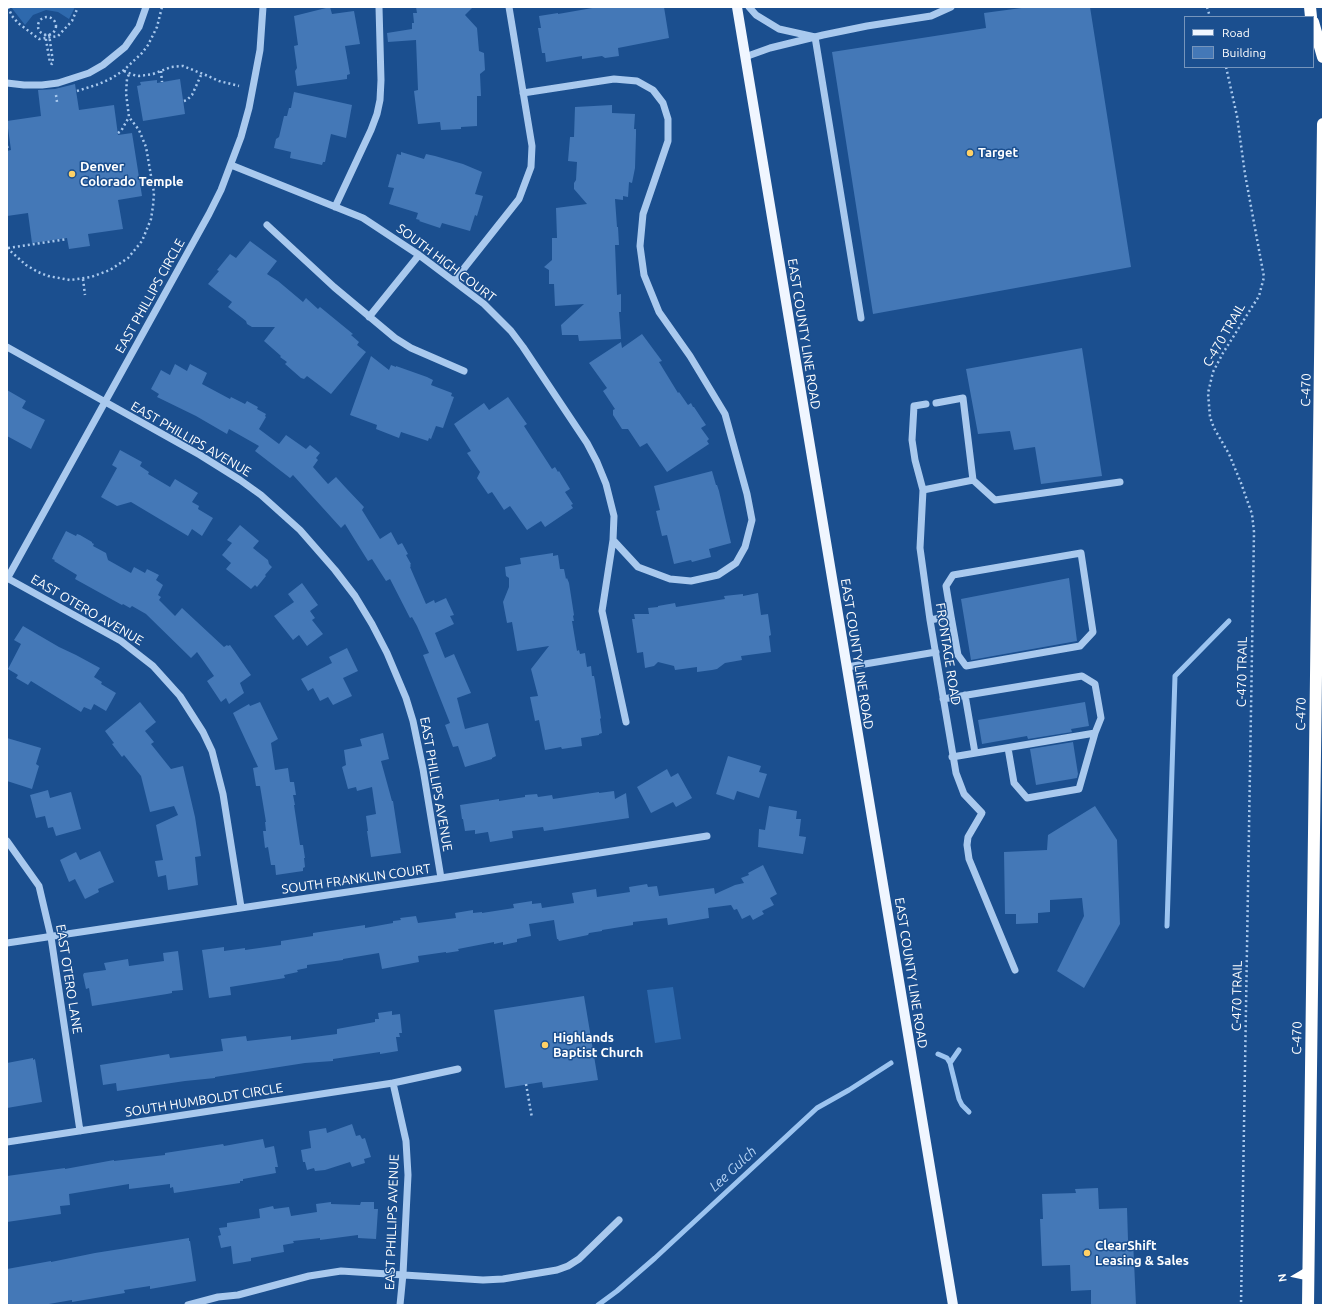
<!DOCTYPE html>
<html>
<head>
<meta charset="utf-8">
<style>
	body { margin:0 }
	#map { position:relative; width:1330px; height:1312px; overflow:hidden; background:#1b4f8f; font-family:Ubuntu,sans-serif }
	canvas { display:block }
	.frame { position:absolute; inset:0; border:8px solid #fff; pointer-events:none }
	.legend { position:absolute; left:1184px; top:16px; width:130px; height:52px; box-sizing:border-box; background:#1b4f8f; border:1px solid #7695bc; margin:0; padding:5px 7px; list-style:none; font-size:12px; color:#fff }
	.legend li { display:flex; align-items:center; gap:8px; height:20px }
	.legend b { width:20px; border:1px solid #7695bc }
	.north { position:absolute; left:1274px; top:1256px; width:40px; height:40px; -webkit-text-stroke:3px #1b4f8f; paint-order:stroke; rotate:261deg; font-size:11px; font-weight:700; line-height:16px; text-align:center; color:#fff }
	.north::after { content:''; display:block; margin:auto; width:14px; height:18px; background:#fff; clip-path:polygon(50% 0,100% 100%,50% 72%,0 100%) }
</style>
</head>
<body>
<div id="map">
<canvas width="1330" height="1312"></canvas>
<div class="frame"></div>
<ul class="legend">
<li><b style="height:5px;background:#f0f6ff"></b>Road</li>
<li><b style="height:11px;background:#4478b7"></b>Building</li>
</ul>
<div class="north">N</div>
</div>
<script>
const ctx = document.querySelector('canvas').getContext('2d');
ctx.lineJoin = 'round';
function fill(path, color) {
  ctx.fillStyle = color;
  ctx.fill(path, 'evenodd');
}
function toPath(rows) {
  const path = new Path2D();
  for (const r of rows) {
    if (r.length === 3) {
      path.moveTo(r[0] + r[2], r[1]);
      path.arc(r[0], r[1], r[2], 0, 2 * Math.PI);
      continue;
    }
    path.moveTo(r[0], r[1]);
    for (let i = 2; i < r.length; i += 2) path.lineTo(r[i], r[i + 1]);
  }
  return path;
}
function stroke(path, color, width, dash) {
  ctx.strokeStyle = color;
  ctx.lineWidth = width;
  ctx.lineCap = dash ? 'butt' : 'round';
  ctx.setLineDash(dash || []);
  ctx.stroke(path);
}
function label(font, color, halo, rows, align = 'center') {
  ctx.font = font + ' Ubuntu,sans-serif';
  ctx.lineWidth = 3;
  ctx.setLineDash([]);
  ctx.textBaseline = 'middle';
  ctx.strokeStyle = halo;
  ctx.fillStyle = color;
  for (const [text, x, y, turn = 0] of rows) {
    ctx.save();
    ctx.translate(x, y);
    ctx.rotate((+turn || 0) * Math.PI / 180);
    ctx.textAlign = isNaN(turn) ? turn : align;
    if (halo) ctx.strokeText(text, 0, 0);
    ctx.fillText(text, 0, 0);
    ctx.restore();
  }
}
fill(toPath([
	[11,7,75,7,69,19,58,12,46,10,33,15,25,25],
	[673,987,681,1039,655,1043,647,990]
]), '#2e69ad');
stroke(toPath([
	[1167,926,1175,676,1229,621],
	[938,1054,947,1058,950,1063,959,1099,962,1105,969,1112],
	[950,1063,959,1050],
	[598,1305,617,1291,655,1258,817,1108,849,1090,891,1063]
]), '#9cc4f0', 5);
fill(toPath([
	[330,7,332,14,354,11,360,44,345,46,350,74,347,75,347,79,297,86,295,71,297,68,294,46,298,45,294,16],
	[416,7,473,7,465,15,477,28,479,51,484,53,485,70,480,74,481,96,477,96,477,126,461,127,461,129,441,130,440,122,418,124,414,91,418,90,416,40,388,42,387,33,412,29,412,23,414,23,413,13,417,13],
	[598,7,664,7,669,38,618,48,619,56,605,58,602,56,582,59,582,56,546,62,545,53,542,53,538,28,541,28,539,16,558,13,558,14],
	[1029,7,1090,7,1131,267,873,314,832,52,986,28,984,13],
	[180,79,185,114,143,121,137,86,141,85,140,82,157,80,157,83],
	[75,84,79,110,114,105,118,135,132,133,142,196,118,200,123,229,88,234,90,246,69,249,67,238,32,243,28,213,7,216,7,151,11,150,7,121,41,116,38,90,55,89],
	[294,92,352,105,346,138,331,134,325,162,323,162,322,165,290,158,291,152,274,148,276,139,279,137,284,116,287,116,289,108,291,108],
	[612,105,612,113,635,114,634,129,636,129,636,135,635,168,632,183,629,182,628,197,623,196,623,200,615,199,617,227,618,227,619,245,615,245,617,295,621,294,621,312,619,312,621,339,579,341,578,335,562,335,561,325,584,304,555,306,554,284,549,284,549,270,544,267,552,260,552,238,557,238,556,208,587,204,574,189,574,183,576,180,577,162,568,161,570,137,574,137,575,107],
	[401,152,424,159,426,154,435,156,463,164,482,172,475,194,483,196,477,216,475,215,470,231,442,223,440,228,419,221,420,220,416,219,418,213,389,204,394,188,388,187,397,154,401,155],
	[250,241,277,261,267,274,278,281,303,302,306,298,318,309,320,307,353,334,351,335,359,342,357,345,366,352,331,394,307,376,304,379,301,378,285,364,287,362,280,357,281,356,264,341,275,327,252,327,247,324,246,321,228,307,232,302,208,284,219,271,217,270,230,254,236,258],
	[642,334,662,361,659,362,678,393,679,392,688,405,691,403,693,407,694,407,706,425,701,428,709,439,707,441,709,444,667,472,647,443,640,447,628,429,622,429,613,415,613,410,615,409,603,391,607,388,589,363,621,342,622,348],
	[1082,348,1102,476,1041,484,1035,447,1014,450,1010,431,978,434,966,369],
	[371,356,389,370,391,365,396,367,396,366,427,377,433,380,431,385,452,393,451,396,454,397,443,428,436,426,431,439,429,438,428,441,401,432,399,438,376,429,377,425,350,415],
	[175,364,187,371,190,364,207,373,202,384,230,399,231,397,245,404,247,401,258,407,257,409,266,414,265,416,266,417,259,429,279,444,286,435,306,449,310,445,320,453,316,458,318,460,313,467,328,484,336,477,346,488,364,507,362,510,380,539,391,532,398,545,402,543,408,554,406,555,411,564,410,565,411,566,410,567,426,604,434,600,435,603,446,598,454,615,450,616,454,624,435,633,445,658,454,654,471,693,457,698,465,729,488,723,496,756,492,758,492,759,465,767,458,746,453,747,445,725,450,723,423,655,429,653,417,626,412,617,410,618,390,579,386,581,372,559,368,561,345,524,341,528,293,475,290,478,255,451,259,446,229,429,227,434,196,416,157,397,159,394,151,389,161,370,170,375],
	[7,390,26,401,22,408,45,420,31,449,7,436],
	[508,397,527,424,524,426,552,469,555,467,558,472,559,471,570,489,565,492,573,504,571,505,573,508,545,527,541,521,527,530,510,506,504,510,492,492,488,494,477,478,480,472,467,453,471,451,454,424,484,403,489,410],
	[120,450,142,462,140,466,149,472,148,474,170,487,175,479,198,493,192,502,199,506,198,509,213,518,202,536,192,529,188,536,131,502,117,506,101,497,117,468,112,465],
	[712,471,716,485,717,485,719,491,731,543,709,549,711,557,692,562,691,560,674,564,667,535,662,536,656,511,660,510,654,486],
	[240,525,259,541,253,548,268,560,269,564,272,567,265,575,266,576,257,587,255,585,251,589,226,569,231,563,222,555,232,543,227,540],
	[66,531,76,536,77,534,80,535,92,542,92,543,94,544,93,546,106,553,108,560,131,573,134,567,145,573,147,569,159,575,156,580,163,585,158,595,161,597,159,600,175,616,182,608,224,647,227,645,228,646,230,645,235,652,251,675,240,683,244,693,229,704,226,698,221,702,207,681,214,676,197,652,191,658,146,614,132,606,130,608,123,604,122,605,75,579,77,575,54,561,55,560,52,559,54,554],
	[553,553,553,556,558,555,560,569,564,569,566,579,567,578,569,583,574,615,573,616,574,621,572,621,577,651,579,650,580,654,585,653,587,667,591,666,592,676,594,676,595,681,601,718,600,719,602,733,599,734,599,735,581,738,582,746,562,749,561,747,545,750,539,720,535,721,530,697,538,696,531,669,549,646,517,651,512,622,507,623,503,602,509,587,509,578,506,576,505,567,521,564,520,558],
	[1069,578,1077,641,971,660,961,599],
	[302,583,318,605,310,611,315,618,312,620,323,634,307,646,299,635,293,640,274,616,294,602,288,594],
	[758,593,761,615,768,614,771,635,769,636,771,652,741,656,742,660,725,663,717,669,712,670,697,672,697,667,675,670,674,666,658,662,654,666,645,668,643,652,637,653,632,619,635,619,634,614,649,614,648,608,658,607,658,606,675,603,676,607,725,599,724,596,743,594,743,596],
	[23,626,59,647,76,655,100,668,94,677,102,682,101,684,116,693,106,711,94,704,91,710,84,707,81,712,31,681,28,685,16,678,18,675,8,669,21,644,14,640],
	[347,648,358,671,343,678,352,696,333,705,328,697,320,701,313,688,308,691,301,679,332,663,329,657],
	[140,702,156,722,145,731,154,742,151,744,171,769,183,766,195,817,201,856,195,857,198,885,168,890,166,875,158,877,155,861,163,860,156,825,178,815,174,806,150,812,141,776,124,755,122,757,112,744,114,743,105,731],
	[260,702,278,739,271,743,275,770,288,768,290,782,294,782,296,795,293,795,295,805,294,805,300,845,303,845,305,858,304,858,305,867,303,868,303,871,276,875,275,865,271,865,268,847,265,848,263,831,266,831,265,822,266,822,260,786,256,786,253,768,258,767,233,713,249,704,250,706],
	[1085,702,1089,726,1071,729,1072,732,1028,739,1027,736,982,744,978,720],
	[383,733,389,759,381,761,392,801,393,801,401,853,371,857,367,831,368,831,366,816,376,814,372,787,357,791,356,787,348,789,342,767,346,765,344,750,362,746,360,739],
	[7,738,41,748,36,764,39,766,32,789,7,781],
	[1073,742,1078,774,1077,778,1036,785,1030,749],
	[728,756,761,766,759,772,767,774,759,798,737,791,734,800,716,794],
	[667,769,671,777,678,773,692,798,676,807,673,802,651,813,637,787],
	[48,790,50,798,71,792,81,829,56,836,53,827,48,828,45,816,36,818,30,795],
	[614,791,615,799,626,793,629,818,544,831,543,827,512,831,513,838,490,842,488,832,475,834,475,830,465,831,463,819,462,819,460,805,499,799,499,801,525,797,525,795,537,794,538,797,552,795,553,799,599,792,599,793],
	[769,806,797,811,796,819,801,819,799,836,806,837,803,854,758,847,759,829,765,830],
	[1095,806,1117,840,1120,924,1084,988,1057,971,1084,916,1082,898,1050,900,1050,912,1038,913,1038,923,1016,924,1016,914,1005,914,1004,852,1047,850,1048,835],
	[100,851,114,882,98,889,99,892,85,899,75,879,69,882,60,860,76,852,80,860],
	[763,865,777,894,770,898,774,905,762,911,764,914,753,920,750,915,742,919,737,909,734,910,731,905,708,908,709,918,668,925,667,918,633,922,633,925,602,930,602,931,589,933,588,935,559,941,558,939,557,939,554,920,529,924,531,936,517,939,517,942,503,945,503,942,494,944,494,942,458,949,459,951,446,953,446,952,418,956,419,962,382,969,379,953,343,959,343,960,307,965,307,968,297,970,298,972,284,975,285,978,230,987,231,995,209,998,202,950,224,947,224,951,245,948,245,950,281,945,281,941,313,936,313,933,365,925,365,928,393,923,393,921,401,920,400,918,416,916,418,923,456,918,455,913,473,910,473,913,482,912,482,913,514,908,513,904,532,901,532,904,541,903,542,908,574,903,572,893,596,889,597,897,630,892,629,887,647,884,648,887,657,886,659,896,714,888,715,894,735,885,744,883,741,878,749,875,748,873],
	[178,951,183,990,172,991,172,993,167,994,92,1006,89,988,86,989,83,975,84,973,106,970,104,963,128,959,129,966,164,961,163,953],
	[584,996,598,1080,543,1088,542,1082,505,1088,494,1010],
	[392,1011,392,1015,400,1014,402,1033,399,1033,400,1037,396,1037,398,1051,380,1054,380,1052,333,1059,333,1061,305,1063,215,1077,215,1078,185,1081,117,1091,116,1083,103,1085,100,1065,169,1054,170,1058,223,1051,221,1039,246,1036,247,1041,291,1036,291,1040,337,1034,337,1029,375,1022,375,1019,379,1019,378,1013],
	[33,1058,33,1060,35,1059,42,1102,7,1108,7,1063],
	[352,1124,356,1136,360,1135,362,1139,365,1138,371,1157,364,1159,365,1163,352,1167,350,1162,325,1170,315,1171,314,1168,307,1170,305,1162,303,1162,301,1150,311,1148,309,1131,326,1128,327,1133],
	[263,1139,265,1148,274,1146,278,1167,275,1167,276,1173,243,1179,243,1181,240,1181,240,1183,174,1193,173,1187,170,1188,170,1184,129,1189,129,1184,69,1194,70,1205,60,1206,61,1214,7,1222,7,1176,65,1168,65,1169,114,1160,114,1161,165,1155,165,1153,223,1144,224,1146],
	[1098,1188,1099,1209,1127,1208,1128,1240,1133,1240,1136,1305,1091,1305,1091,1290,1071,1291,1070,1265,1042,1266,1040,1219,1043,1219,1042,1194,1076,1193,1075,1189],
	[331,1202,331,1204,360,1205,361,1202,374,1202,374,1209,378,1209,376,1239,358,1238,358,1235,320,1240,320,1238,293,1241,294,1243,283,1245,284,1252,251,1258,251,1261,233,1264,231,1246,221,1248,218,1236,221,1235,219,1228,227,1227,227,1223,260,1218,259,1209,273,1206,274,1209,289,1207,291,1216,317,1212,316,1204],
	[189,1238,189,1241,190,1241,196,1281,150,1289,150,1286,124,1290,125,1293,72,1302,72,1300,43,1305,7,1305,7,1269,51,1261,51,1262,95,1253]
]), '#4478b7');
stroke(toPath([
	[8,7,12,16,18,23,39,39,58,36,72,21,78,7],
	[1207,7,1210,17],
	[47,26,9],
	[45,34,50,63,52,64,53,62,49,34],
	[1226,67,1237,116,1245,174,1264,277,1259,296,1223,353,1213,372,1208,393,1210,417,1214,428,1229,454,1241,483,1252,514,1254,532,1241,1305],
	[124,71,134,75,139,76,153,74,171,67,183,66,208,76,219,81,239,86],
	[161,71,162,82],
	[77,91,99,84,112,78,124,70,142,53,148,45,157,27,162,7],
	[56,95,57,102],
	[184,101,187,100,192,95,202,73],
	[118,133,121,131,129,117],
	[7,146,8,150],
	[7,248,26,265,38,272,48,276,70,280,91,277,110,270,128,258,142,241,151,219,153,206,154,193,146,147,139,130,129,117,126,93,127,79,129,74],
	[8,248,67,239],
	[83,279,85,295],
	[526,1084,532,1118]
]), '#a9c9ee', 2.5, [2, 3]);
stroke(toPath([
	[749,7,756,15,779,29,815,37,861,318],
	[745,57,770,48,823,35,867,26,931,16,951,7],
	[7,83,24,85,42,85,58,83,89,73,103,65,125,47,139,27,146,7],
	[231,165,363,218,419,255,484,304,511,331,523,347,587,443,597,462,606,484,614,516,613,540,638,567,670,579,691,581,718,575,736,563,745,547,752,520,747,494,725,414,690,356,659,312,644,275,640,246,643,214,668,141,668,119,663,103,653,90,637,81,614,79,523,93],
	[335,207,371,130,377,114,380,100,381,80,379,7],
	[267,225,334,287,395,338,411,348,464,371],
	[454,281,519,199,531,167,532,146,509,7],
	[369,317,419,255],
	[7,347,200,455,240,480,261,495,300,530,335,570,355,596,372,624,387,653,406,698,413,721,423,769,441,878],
	[936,403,963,398,973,480,995,500,1120,482],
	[926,404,914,406,912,440,915,460,923,490,920,548,930,620,956,773,964,794,982,813,968,837,967,845,969,859,1015,970],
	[923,490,973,480],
	[613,540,602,611,626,722],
	[7,578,121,641,153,666,180,696,203,732,212,751,223,794,241,907],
	[7,579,209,214,221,190,241,137,249,108,260,50,263,7],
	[930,620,951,616,958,655,966,666,1080,646,1093,632,1081,553,953,575,946,586,951,616],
	[847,667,936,652],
	[965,695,975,753],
	[943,699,1082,676,1095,684,1101,718,1095,733,952,757],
	[1008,748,1014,783,1027,798,1079,789,1095,733],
	[7,841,39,886,51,937,80,1131],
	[7,943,441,878,707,836],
	[393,1083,458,1069],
	[7,1142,393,1083,406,1141,408,1175,403,1274,400,1305],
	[188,1305,218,1297,238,1295,309,1276,341,1271,483,1280,503,1279,557,1270,568,1266,579,1259,619,1220]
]), '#a9c9ee', 7);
stroke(toPath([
	[737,7,953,1305]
]), '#f0f6ff', 10);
stroke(toPath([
	[1310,7,1311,17],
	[1313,22,1323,57],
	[1308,1305,1323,124]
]), '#fff', 12);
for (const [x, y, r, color] of [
	[970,153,4,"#ffd166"],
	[72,174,4,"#ffd166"],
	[545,1045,4,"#ffd166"],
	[1087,1253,4,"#ffd166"]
]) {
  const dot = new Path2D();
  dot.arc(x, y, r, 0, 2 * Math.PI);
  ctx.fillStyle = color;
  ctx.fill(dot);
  stroke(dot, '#1b4f8f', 1.5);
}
label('bold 13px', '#fff', '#1b4f8f', [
	["Target",978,153],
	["Denver",80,167],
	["Colorado Temple",80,182],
	["Highlands",553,1038],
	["Baptist Church",553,1053],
	["ClearShift",1095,1246],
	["Leasing & Sales",1095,1261]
], 'left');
label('13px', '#fff', '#1b4f8f', [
	["SOUTH HIGH COURT",446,263,37],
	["EAST PHILLIPS CIRCLE",150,296,-61],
	["EAST COUNTY LINE ROAD",804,334,81],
	["C-470 TRAIL",1224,335,-60],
	["C-470",1306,390,-89],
	["EAST PHILLIPS AVENUE",191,439,30],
	["EAST OTERO AVENUE",87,610,30],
	["EAST COUNTY LINE ROAD",857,654,81],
	["FRONTAGE ROAD",948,654,81],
	["C-470 TRAIL",1242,672,-89],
	["C-470",1301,714,-89],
	["EAST PHILLIPS AVENUE",436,784,80],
	["SOUTH FRANKLIN COURT",356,879,-8],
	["EAST COUNTY LINE ROAD",911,973,81],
	["EAST OTERO LANE",69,979,81],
	["C-470 TRAIL",1237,996,-89],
	["C-470",1297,1038,-89],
	["SOUTH HUMBOLDT CIRCLE",204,1100,-9],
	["EAST PHILLIPS AVENUE",392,1222,-88]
]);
label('italic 14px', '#b5d3f5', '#1b4f8f', [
	["Lee Gulch",733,1169,-43]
]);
</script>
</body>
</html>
